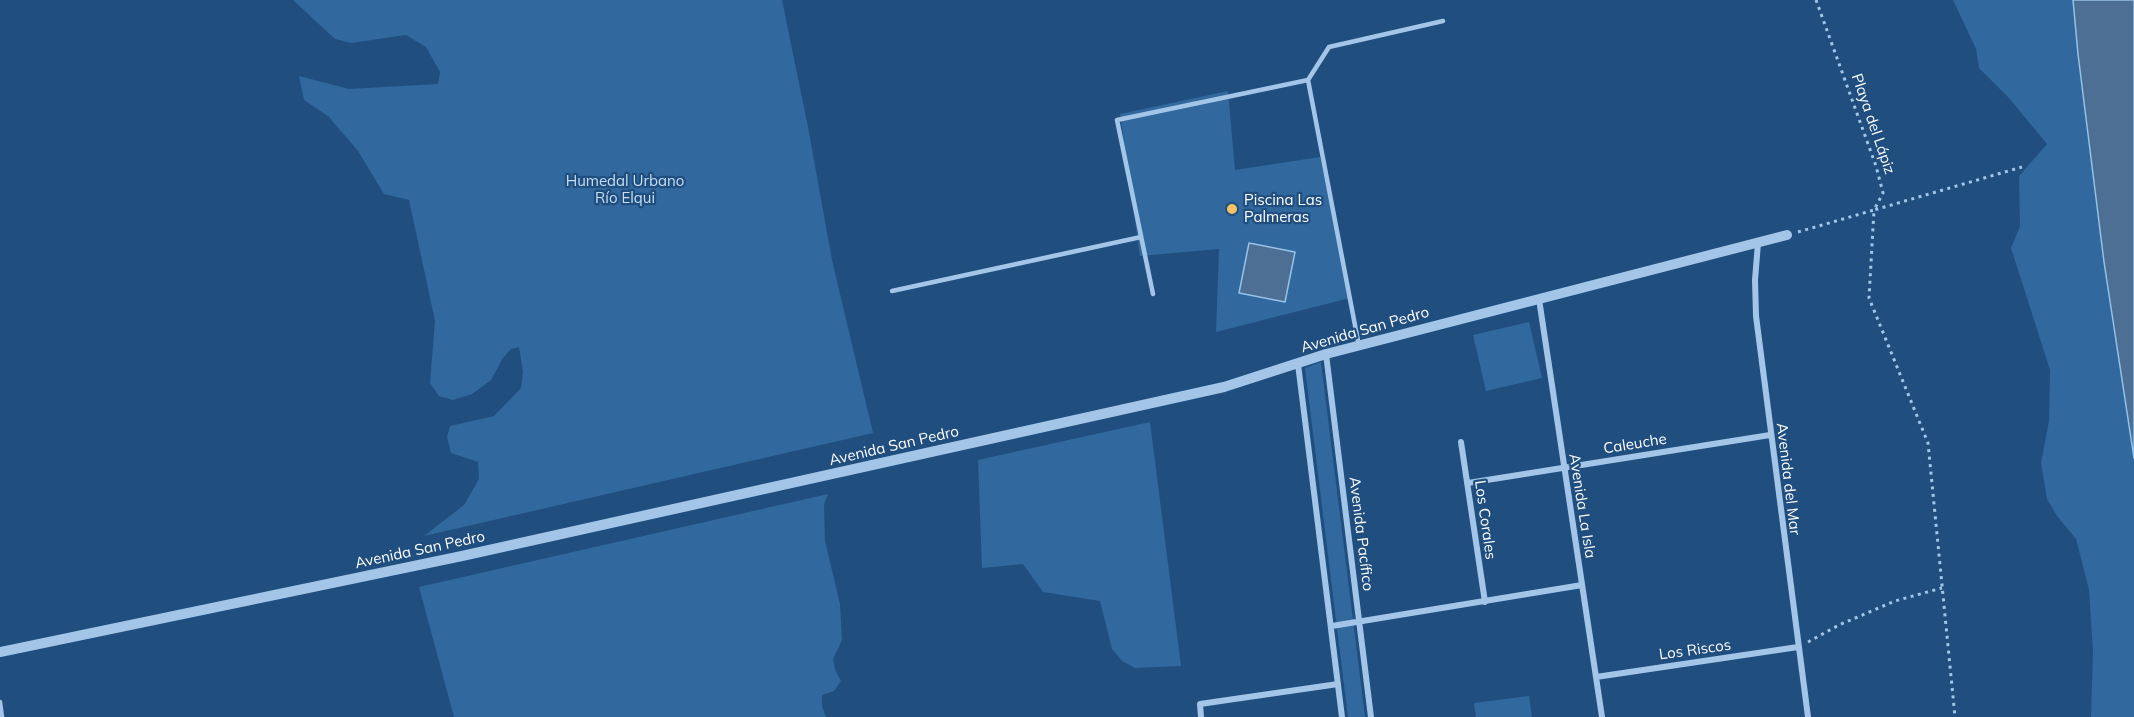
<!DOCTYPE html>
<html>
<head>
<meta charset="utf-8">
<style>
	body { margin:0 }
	canvas { display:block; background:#1f4e7f }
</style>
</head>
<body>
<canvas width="2134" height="717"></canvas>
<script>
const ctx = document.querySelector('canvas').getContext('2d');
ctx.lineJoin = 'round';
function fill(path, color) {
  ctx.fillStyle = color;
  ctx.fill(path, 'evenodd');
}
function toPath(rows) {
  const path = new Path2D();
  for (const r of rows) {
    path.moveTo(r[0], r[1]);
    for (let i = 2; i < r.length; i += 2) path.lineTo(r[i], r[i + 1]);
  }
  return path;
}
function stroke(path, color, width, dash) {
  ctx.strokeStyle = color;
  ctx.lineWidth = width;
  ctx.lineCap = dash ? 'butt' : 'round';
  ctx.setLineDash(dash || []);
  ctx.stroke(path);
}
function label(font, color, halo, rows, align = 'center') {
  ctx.font = font + ' Mulish,sans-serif';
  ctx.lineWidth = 4.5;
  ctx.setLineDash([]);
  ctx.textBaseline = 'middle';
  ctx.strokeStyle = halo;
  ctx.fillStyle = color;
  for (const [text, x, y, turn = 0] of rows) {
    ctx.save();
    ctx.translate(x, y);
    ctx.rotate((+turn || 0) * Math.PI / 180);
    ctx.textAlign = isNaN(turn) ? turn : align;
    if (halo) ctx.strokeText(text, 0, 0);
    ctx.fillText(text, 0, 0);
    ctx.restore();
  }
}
fill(toPath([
	[293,0,782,0,808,127,832,260,873,433,424,536,464,505,479,479,478,462,451,453,447,437,450,426,494,416,521,388,523,372,519,347,511,349,503,358,491,380,472,394,453,400,439,396,430,383,435,321,409,200,384,194,358,151,328,116,304,100,299,76,349,89,438,84,440,72,426,47,406,35,351,43,335,39],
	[1953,0,2082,0,2134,235,2134,717,2091,717,2093,652,2089,590,2076,539,2057,516,2047,499,2041,463,2049,421,2050,370,2011,248,2020,226,2019,176,2047,144,2009,98,1979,68,1976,49],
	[1228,91,1235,170,1320,157,1350,298,1216,332,1219,249,1140,256,1120,114],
	[1529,322,1542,378,1486,391,1473,335],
	[1321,362,1365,717,1348,717,1305,368],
	[1150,422,1181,666,1135,668,1122,661,1112,649,1100,601,1043,592,1023,564,982,568,978,460],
	[828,494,824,505,825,541,840,604,842,640,833,659,835,670,841,681,834,691,822,695,822,706,826,717,454,717,419,587],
	[1529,696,1532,717,1476,717,1474,703]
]), '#31689d');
const water = toPath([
	[2073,0,2134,0,2134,458,2104,262,2078,54,2073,0],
	[1249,243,1295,252,1285,302,1239,293,1249,243]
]);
fill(water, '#4c6f93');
stroke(water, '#96c1e9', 1.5);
stroke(toPath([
	[1816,0,1876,166,1883,193,1874,210,2022,167],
	[1798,232,1874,210,1869,298,1928,443,1955,717],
	[1808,642,1839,625,1895,601,1942,588]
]), '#a3c6e8', 3, [3, 4.5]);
stroke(toPath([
	[892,291,1141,237],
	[1153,294,1117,120,1308,80],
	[1359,346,1308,80,1329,47,1443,21],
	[0,702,2,717]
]), '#a3c6e8', 4.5);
stroke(toPath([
	[1758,243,1755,280,1756,316,1808,717],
	[1539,299,1602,717],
	[1326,354,1371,717],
	[1298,364,1342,717],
	[1461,442,1485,602],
	[1468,483,1770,435],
	[1332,626,1582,585],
	[1596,677,1798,647],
	[1201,717,1200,704,1338,684]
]), '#a3c6e8', 6);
stroke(toPath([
	[0,652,462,556,1224,387,1326,354,1787,235]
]), '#a3c6e8', 10);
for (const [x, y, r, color] of [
	[1232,209,6,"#f6c362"]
]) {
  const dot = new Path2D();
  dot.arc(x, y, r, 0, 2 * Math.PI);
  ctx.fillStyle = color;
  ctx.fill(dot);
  stroke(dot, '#1f4e7f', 2);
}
label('15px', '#fff', '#1f4e7f', [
	["Playa del Lápiz",1873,124,71],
	["Avenida San Pedro",1365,330,-16],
	["Caleuche",1635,444,-9],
	["Avenida San Pedro",894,446,-13],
	["Avenida del Mar",1788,479,83],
	["Avenida La Isla",1582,506,81],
	["Los Corales",1485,520,82],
	["Avenida Pacífico",1361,534,83],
	["Avenida San Pedro",420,550,-12],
	["Los Riscos",1695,650,-8]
]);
label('15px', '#c6dff6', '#1f4e7f', [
	["Humedal Urbano",625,181],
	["Río Elqui",625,198]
]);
label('15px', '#fff', '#1f4e7f', [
	["Piscina Las",1244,200],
	["Palmeras",1244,217]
], 'left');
</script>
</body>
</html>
